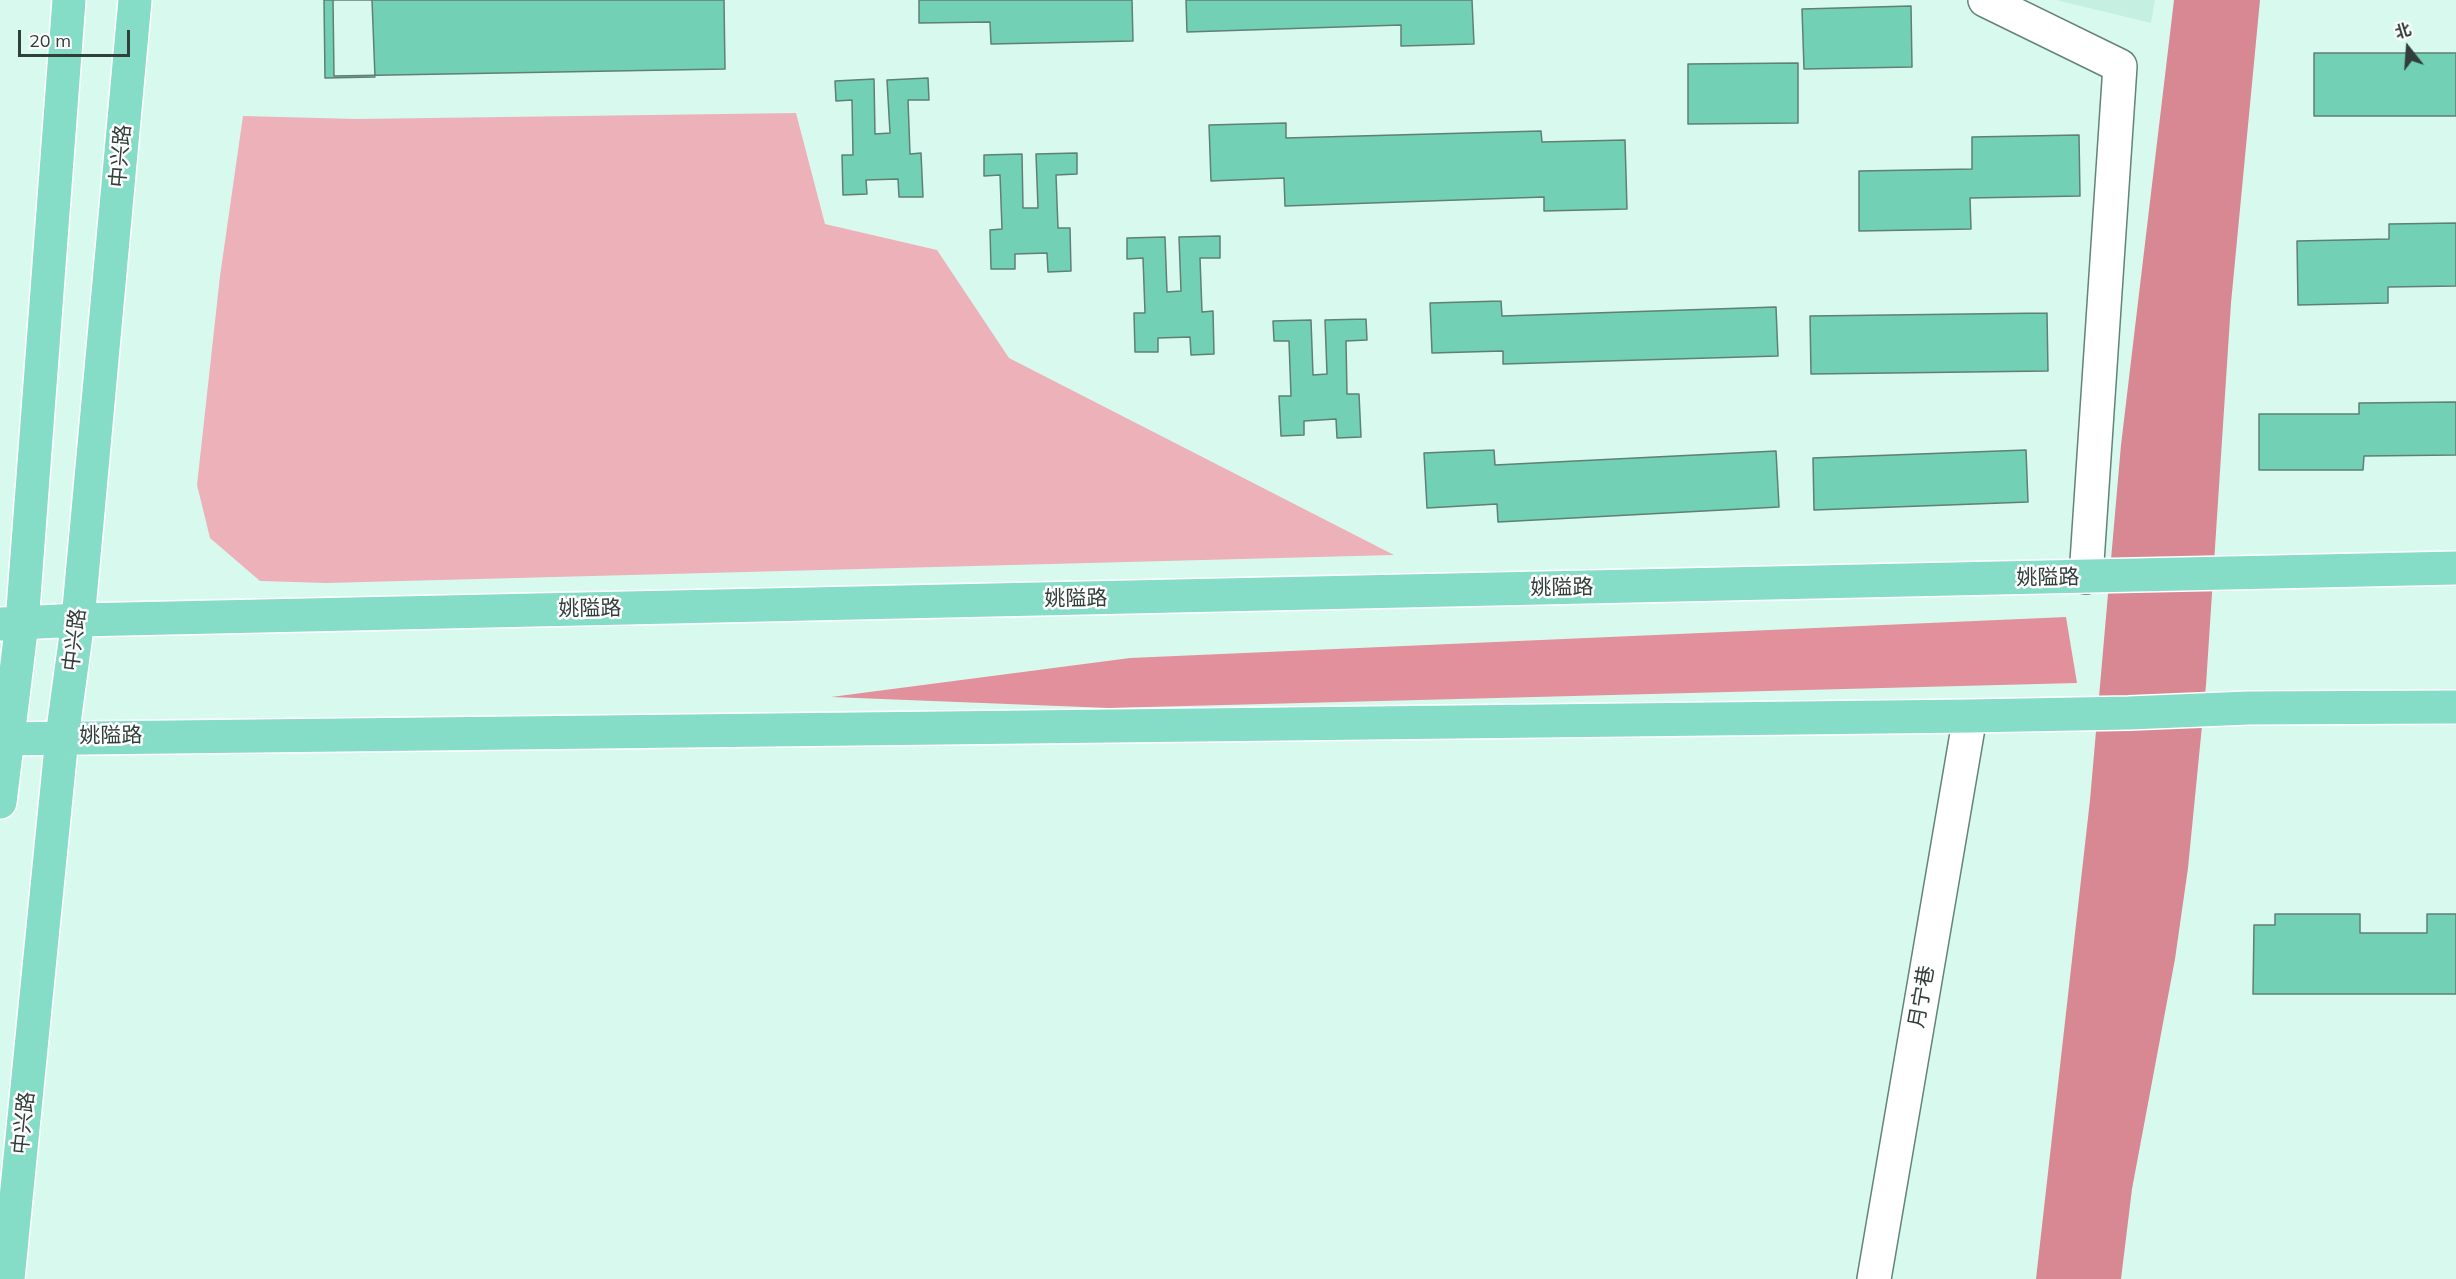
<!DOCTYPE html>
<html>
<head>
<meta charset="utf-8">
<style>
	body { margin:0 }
	#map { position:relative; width:2456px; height:1279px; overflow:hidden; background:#d8faee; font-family:Mulish,"Noto Sans SC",sans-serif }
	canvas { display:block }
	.north { position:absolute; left:2378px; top:18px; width:60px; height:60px; -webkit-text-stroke:4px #fefefe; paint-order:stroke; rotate:343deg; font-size:16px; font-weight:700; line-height:24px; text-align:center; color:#313e3a }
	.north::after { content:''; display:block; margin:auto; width:21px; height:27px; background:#313e3a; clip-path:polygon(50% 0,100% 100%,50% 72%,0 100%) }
	.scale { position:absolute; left:18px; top:30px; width:112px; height:27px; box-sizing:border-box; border:3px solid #313e3a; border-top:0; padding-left:8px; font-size:18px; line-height:21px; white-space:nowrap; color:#313e3a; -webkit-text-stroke:4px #fefefe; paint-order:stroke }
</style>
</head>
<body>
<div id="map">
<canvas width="2456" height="1279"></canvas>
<div class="north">北</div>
<div class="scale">20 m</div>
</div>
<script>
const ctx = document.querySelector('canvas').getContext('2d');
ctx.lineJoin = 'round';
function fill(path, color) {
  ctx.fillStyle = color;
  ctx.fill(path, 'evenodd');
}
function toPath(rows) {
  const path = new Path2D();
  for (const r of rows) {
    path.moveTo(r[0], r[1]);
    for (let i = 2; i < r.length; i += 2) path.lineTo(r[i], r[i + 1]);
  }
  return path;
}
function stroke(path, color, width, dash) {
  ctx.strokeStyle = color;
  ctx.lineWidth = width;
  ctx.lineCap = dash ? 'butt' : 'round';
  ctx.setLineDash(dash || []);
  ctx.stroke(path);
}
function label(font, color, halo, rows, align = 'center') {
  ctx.font = font + ' Mulish,"Noto Sans SC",sans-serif';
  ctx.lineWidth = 5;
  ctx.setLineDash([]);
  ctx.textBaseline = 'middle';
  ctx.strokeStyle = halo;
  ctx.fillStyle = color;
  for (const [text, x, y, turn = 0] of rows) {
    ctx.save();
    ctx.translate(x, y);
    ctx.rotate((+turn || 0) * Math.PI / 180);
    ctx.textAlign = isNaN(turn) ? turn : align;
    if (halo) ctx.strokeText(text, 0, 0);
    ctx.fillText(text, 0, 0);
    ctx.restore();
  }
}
fill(toPath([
	[2056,0,2155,0,2151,23]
]), '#c4efe1');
fill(toPath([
	[796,113,825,224,937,250,1009,358,1394,555,326,583,260,581,210,538,197,485,220,276,243,116,357,119]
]), '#edb2b9');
fill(toPath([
	[2066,617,2077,683,1109,708,831,697,1130,658]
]), '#e2919c');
fill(toPath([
	[2174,0,2260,0,2231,303,2206,685,2188,868,2175,959,2132,1189,2121,1279,2036,1279,2090,800,2121,445]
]), '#d88892');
const building = toPath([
	[324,0,372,0,375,77,325,78,324,0],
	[333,0,724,0,725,69,334,76,333,0],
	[919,0,1132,0,1133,41,991,44,990,22,919,23,919,0],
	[1186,0,1472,0,1474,44,1401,46,1401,25,1187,32,1186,0],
	[1911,6,1912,67,1804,69,1802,9,1911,6],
	[2314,53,2456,53,2456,116,2314,116,2314,53],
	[1798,63,1798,123,1688,124,1688,64,1798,63],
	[928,78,929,100,908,100,910,154,921,153,923,197,899,197,898,179,866,180,867,194,843,195,842,155,853,155,852,100,836,101,835,81,874,79,875,134,890,133,887,80,928,78],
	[1286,123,1286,138,1541,131,1542,142,1625,140,1627,209,1544,211,1544,197,1285,206,1284,178,1211,181,1209,125,1286,123],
	[2079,135,2080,196,1970,198,1971,229,1859,231,1859,171,1972,169,1972,137,2079,135],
	[1077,153,1077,174,1056,175,1058,228,1070,228,1071,271,1048,272,1047,253,1015,254,1015,269,991,269,990,230,1002,229,1000,175,984,176,984,155,1022,154,1023,208,1038,208,1036,154,1077,153],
	[2456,223,2456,286,2388,287,2388,303,2298,305,2297,241,2389,239,2389,224,2456,223],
	[1220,236,1220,258,1200,258,1202,312,1213,311,1214,354,1191,355,1190,337,1158,338,1158,352,1135,352,1134,313,1145,313,1143,258,1127,259,1127,238,1165,237,1167,292,1181,291,1179,237,1220,236],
	[1501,301,1502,316,1776,307,1778,356,1503,364,1503,351,1432,353,1430,303,1501,301],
	[2047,313,2048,371,1811,374,1810,316,2047,313],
	[1366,319,1367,340,1346,341,1347,394,1359,394,1361,437,1337,438,1336,419,1304,421,1304,435,1281,436,1279,396,1291,396,1289,341,1274,341,1273,321,1311,320,1313,375,1327,374,1325,320,1366,319],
	[2456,402,2456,455,2364,456,2363,470,2259,470,2259,414,2359,414,2359,403,2456,402],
	[1494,450,1495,465,1776,451,1779,507,1498,522,1497,504,1427,508,1424,453,1494,450],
	[2026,450,2028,502,1814,510,1813,458,2026,450],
	[2275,914,2360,914,2360,933,2427,933,2427,914,2456,914,2456,994,2253,994,2254,925,2275,925,2275,914]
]);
fill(building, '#72d0b4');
stroke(building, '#607f75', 1.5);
const minor = toPath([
	[1985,0,2120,66,2086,577],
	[1874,1279,1970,716]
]);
const major = toPath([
	[0,624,78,620,2456,568],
	[0,739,1970,716,2129,713,2248,708,2456,707],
	[0,802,22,623,69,0],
	[8,1279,62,737,78,620,135,0]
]);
stroke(minor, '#658379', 36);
stroke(major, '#fff', 36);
stroke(minor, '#fff', 33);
stroke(major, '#85dcc7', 33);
label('21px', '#313e3a', '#fefefe', [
	["中兴路",121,156,-85],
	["姚隘路",2048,578,-1],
	["姚隘路",1562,588,-1],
	["姚隘路",1076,599,-1],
	["姚隘路",590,609,-1],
	["中兴路",75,640,-83],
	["姚隘路",111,736,-1],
	["月宁巷",1922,997,-80],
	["中兴路",24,1123,-84]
]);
</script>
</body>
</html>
